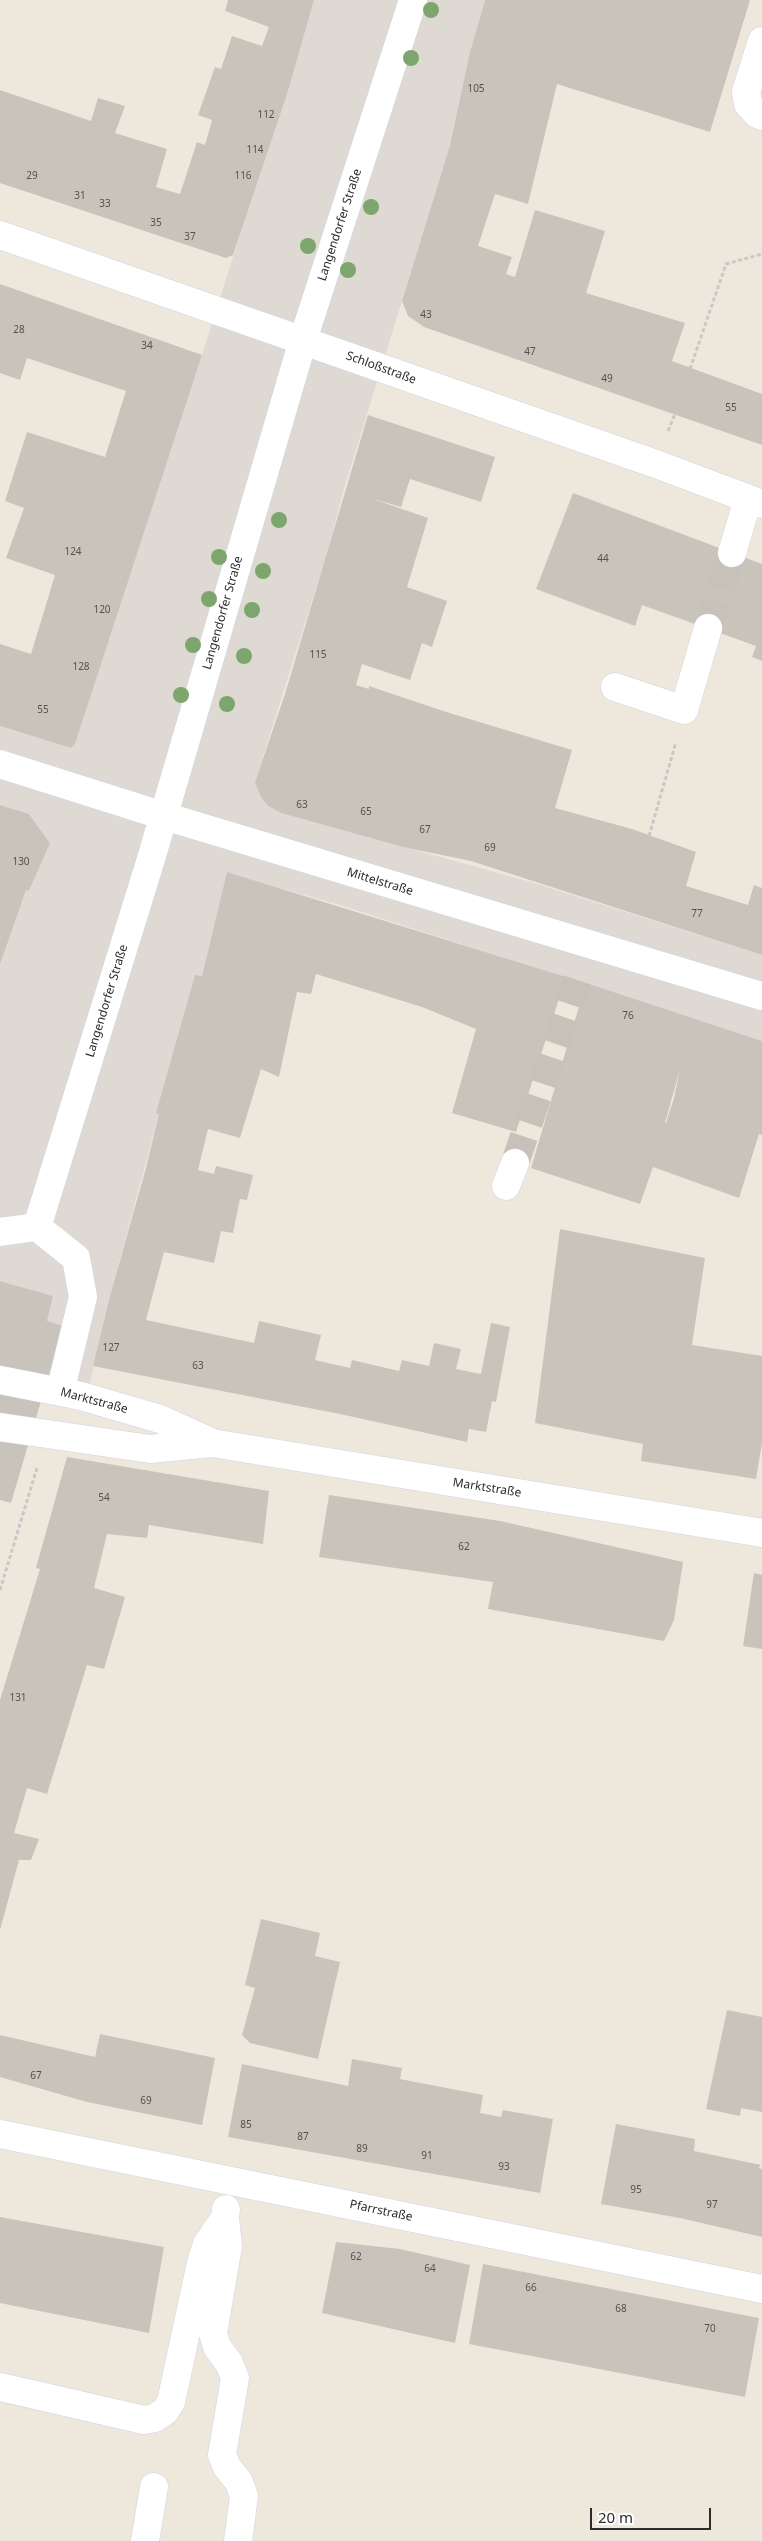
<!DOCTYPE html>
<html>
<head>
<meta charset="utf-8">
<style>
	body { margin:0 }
	#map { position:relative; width:762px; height:2541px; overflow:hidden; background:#eee7dc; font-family:"Noto Sans",sans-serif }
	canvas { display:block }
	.scale { position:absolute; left:590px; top:2508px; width:121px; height:22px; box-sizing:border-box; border:2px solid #2b2b2b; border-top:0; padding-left:6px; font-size:15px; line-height:18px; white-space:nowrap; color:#2b2b2b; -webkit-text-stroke:4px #fff; paint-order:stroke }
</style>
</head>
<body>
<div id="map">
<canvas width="762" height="2541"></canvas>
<div class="scale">20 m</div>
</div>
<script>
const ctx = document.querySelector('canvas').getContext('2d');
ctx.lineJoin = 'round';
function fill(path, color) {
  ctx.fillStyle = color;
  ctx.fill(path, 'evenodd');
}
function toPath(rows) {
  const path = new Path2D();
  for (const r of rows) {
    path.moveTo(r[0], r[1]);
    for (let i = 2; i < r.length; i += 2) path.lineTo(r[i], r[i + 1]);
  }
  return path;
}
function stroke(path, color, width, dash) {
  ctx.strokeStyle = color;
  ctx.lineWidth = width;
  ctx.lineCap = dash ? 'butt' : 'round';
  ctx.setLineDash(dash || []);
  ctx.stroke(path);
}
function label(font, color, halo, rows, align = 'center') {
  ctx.font = font + ' "Noto Sans",sans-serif';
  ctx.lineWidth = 4.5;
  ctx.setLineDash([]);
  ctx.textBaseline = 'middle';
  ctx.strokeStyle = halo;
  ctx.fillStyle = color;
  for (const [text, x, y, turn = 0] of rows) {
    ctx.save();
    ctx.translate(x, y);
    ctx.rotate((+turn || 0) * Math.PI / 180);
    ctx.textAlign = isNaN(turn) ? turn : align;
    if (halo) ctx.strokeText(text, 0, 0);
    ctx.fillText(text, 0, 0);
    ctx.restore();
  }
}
fill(toPath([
	[314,0,485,0,470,52,450,145,344,489,325,560,255,782,268,806,281,813,531,882,762,955,762,1041,340,905,227,873,202,976,156,1113,159,1114,110,1296,89,1386,0,1372,39,1349,53,1296,0,1281,0,966,26,890,29,891,50,843,29,814,0,805,0,726,71,748,75,744,202,355]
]), '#dedad3');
fill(toPath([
	[228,0,314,0,287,94,233,255,226,258,0,183,0,90,91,121,98,98,125,106,115,133,167,149,156,187,180,194,197,142,205,145,212,120,198,115,215,67,221,69,232,36,262,46,269,27,225,11],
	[485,0,750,0,710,132,557,84,528,204,495,194,478,246,512,257,506,274,515,277,535,210,605,231,586,293,685,323,672,361,762,394,762,445,424,327,408,316,402,301,450,145,470,52],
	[0,284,202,355,75,744,71,748,0,726,0,644,31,654,55,575,6,558,24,508,5,501,27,432,105,457,126,391,27,358,20,380,0,373],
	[368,415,495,457,481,502,410,479,401,507,370,498,428,518,407,587,447,601,432,647,422,643,410,680,362,664,356,685,369,689,369,686,443,711,572,750,555,808,632,829,696,852,686,886,748,905,754,885,762,888,762,955,471,861,403,847,281,813,268,806,261,797,255,782,285,694],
	[573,493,762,564,762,661,752,657,756,646,642,605,635,626,536,589],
	[0,805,29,814,50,843,29,891,26,890,0,965],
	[227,872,566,977,516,1132,452,1113,476,1029,422,1007,316,974,311,994,297,992,279,1077,261,1069,240,1138,208,1129,198,1170,214,1174,216,1166,253,1175,247,1200,240,1199,233,1233,221,1231,214,1263,164,1252,146,1320,254,1343,259,1321,321,1335,315,1360,350,1368,352,1360,399,1371,402,1360,429,1366,434,1343,461,1349,456,1369,481,1374,491,1323,510,1327,496,1402,492,1401,486,1432,469,1429,467,1442,340,1414,93,1366,110,1296,146,1168,159,1114,156,1113,195,975,202,976],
	[586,983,762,1041,762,1135,759,1134,739,1198,653,1167,640,1204,531,1168],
	[680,1069,674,1098,666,1123,665,1123],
	[560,1229,705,1258,692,1345,762,1356,762,1443,756,1479,641,1461,643,1444,535,1423],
	[0,1281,53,1296,47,1321,63,1326,11,1503,0,1500],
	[67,1457,269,1491,263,1544,149,1525,147,1538,107,1534,94,1588,125,1597,104,1669,87,1665,47,1794,27,1788,14,1833,39,1839,31,1860,19,1860,0,1930,0,1700,40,1569,36,1568],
	[329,1495,500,1521,683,1562,674,1620,664,1641,488,1609,493,1582,319,1557],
	[754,1573,762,1575,762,1649,743,1646],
	[261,1919,320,1933,315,1956,340,1962,318,2059,250,2043,242,2035,255,1988,245,1985],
	[727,2010,762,2017,762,2112,741,2108,740,2116,706,2109],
	[100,2034,215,2058,202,2125,87,2102,0,2077,0,2035,95,2057],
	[352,2059,402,2068,400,2079,483,2095,480,2113,501,2117,503,2110,553,2119,540,2193,228,2137,242,2064,348,2086],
	[616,2124,695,2139,694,2151,761,2165,758,2168,762,2169,762,2237,680,2218,601,2204],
	[0,2217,164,2247,149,2333,0,2303],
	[336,2242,400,2249,470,2265,455,2343,322,2313],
	[483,2264,759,2318,745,2397,469,2344]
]), '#c9c4bb');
stroke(toPath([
	[708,628,732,553],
	[515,1163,577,980]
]), '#c7c1b9', 28, [28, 14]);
const minor = toPath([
	[762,41,746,92,748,104,757,114,762,116],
	[0,235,656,464,762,504],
	[732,553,748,499],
	[615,687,684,710,708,628],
	[0,764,164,816,762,996],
	[506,1186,515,1163],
	[37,1227,151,859,303,340,413,0],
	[0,1232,37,1227,76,1258,83,1297,63,1380],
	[0,1380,81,1396,160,1419,211,1442],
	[0,1427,150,1449,212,1443,762,1533],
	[0,2134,762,2289],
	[226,2209,225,2218,228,2246,213,2333,217,2347,229,2363,235,2378,222,2455,227,2467,239,2482,244,2496,238,2541],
	[0,2387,144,2420,155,2418,165,2411,171,2402,201,2263,207,2244,225,2218],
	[145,2541,154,2487]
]);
stroke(minor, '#d1d3e5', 29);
stroke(toPath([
	[690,369,726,264,762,254],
	[668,431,675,414],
	[649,836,676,742],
	[0,1590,37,1468]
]), '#c8c8c8', 3, [4, 2.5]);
stroke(minor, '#fff', 28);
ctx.fillStyle = '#7da56e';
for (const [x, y] of [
	[431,10],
	[411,58],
	[371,207],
	[308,246],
	[348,270],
	[279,520],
	[219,557],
	[263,571],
	[209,599],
	[252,610],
	[193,645],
	[244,656],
	[181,695],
	[227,704]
]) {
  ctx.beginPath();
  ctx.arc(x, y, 8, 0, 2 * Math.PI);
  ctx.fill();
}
label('10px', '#52514f', null, [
	["105",476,89],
	["112",266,115],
	["114",255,150],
	["29",32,176],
	["116",243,176],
	["31",80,196],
	["33",105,204],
	["35",156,223],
	["37",190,237],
	["43",426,315],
	["28",19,330],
	["34",147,346],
	["47",530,352],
	["49",607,379],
	["55",731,408],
	["124",73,552],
	["44",603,559],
	["120",102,610],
	["115",318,655],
	["128",81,667],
	["55",43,710],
	["63",302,805],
	["65",366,812],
	["67",425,830],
	["69",490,848],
	["130",21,862],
	["77",697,914],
	["76",628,1016],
	["127",111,1348],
	["63",198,1366],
	["54",104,1498],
	["62",464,1547],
	["131",18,1698],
	["67",36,2076],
	["69",146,2101],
	["85",246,2125],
	["87",303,2137],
	["89",362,2149],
	["91",427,2156],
	["93",504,2167],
	["95",636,2190],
	["97",712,2205],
	["62",356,2257],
	["64",430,2269],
	["66",531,2288],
	["68",621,2309],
	["70",710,2329]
]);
label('12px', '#2b2b2b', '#fff', [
	["Langendorfer Straße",340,225,-72],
	["Schloßstraße",381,368,20],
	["Langendorfer Straße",223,613,-74],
	["Mittelstraße",380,882,17],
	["Langendorfer Straße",107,1001,-73],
	["Marktstraße",94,1401,15],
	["Marktstraße",487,1488,9],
	["Pfarrstraße",381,2211,12]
]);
</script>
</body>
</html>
